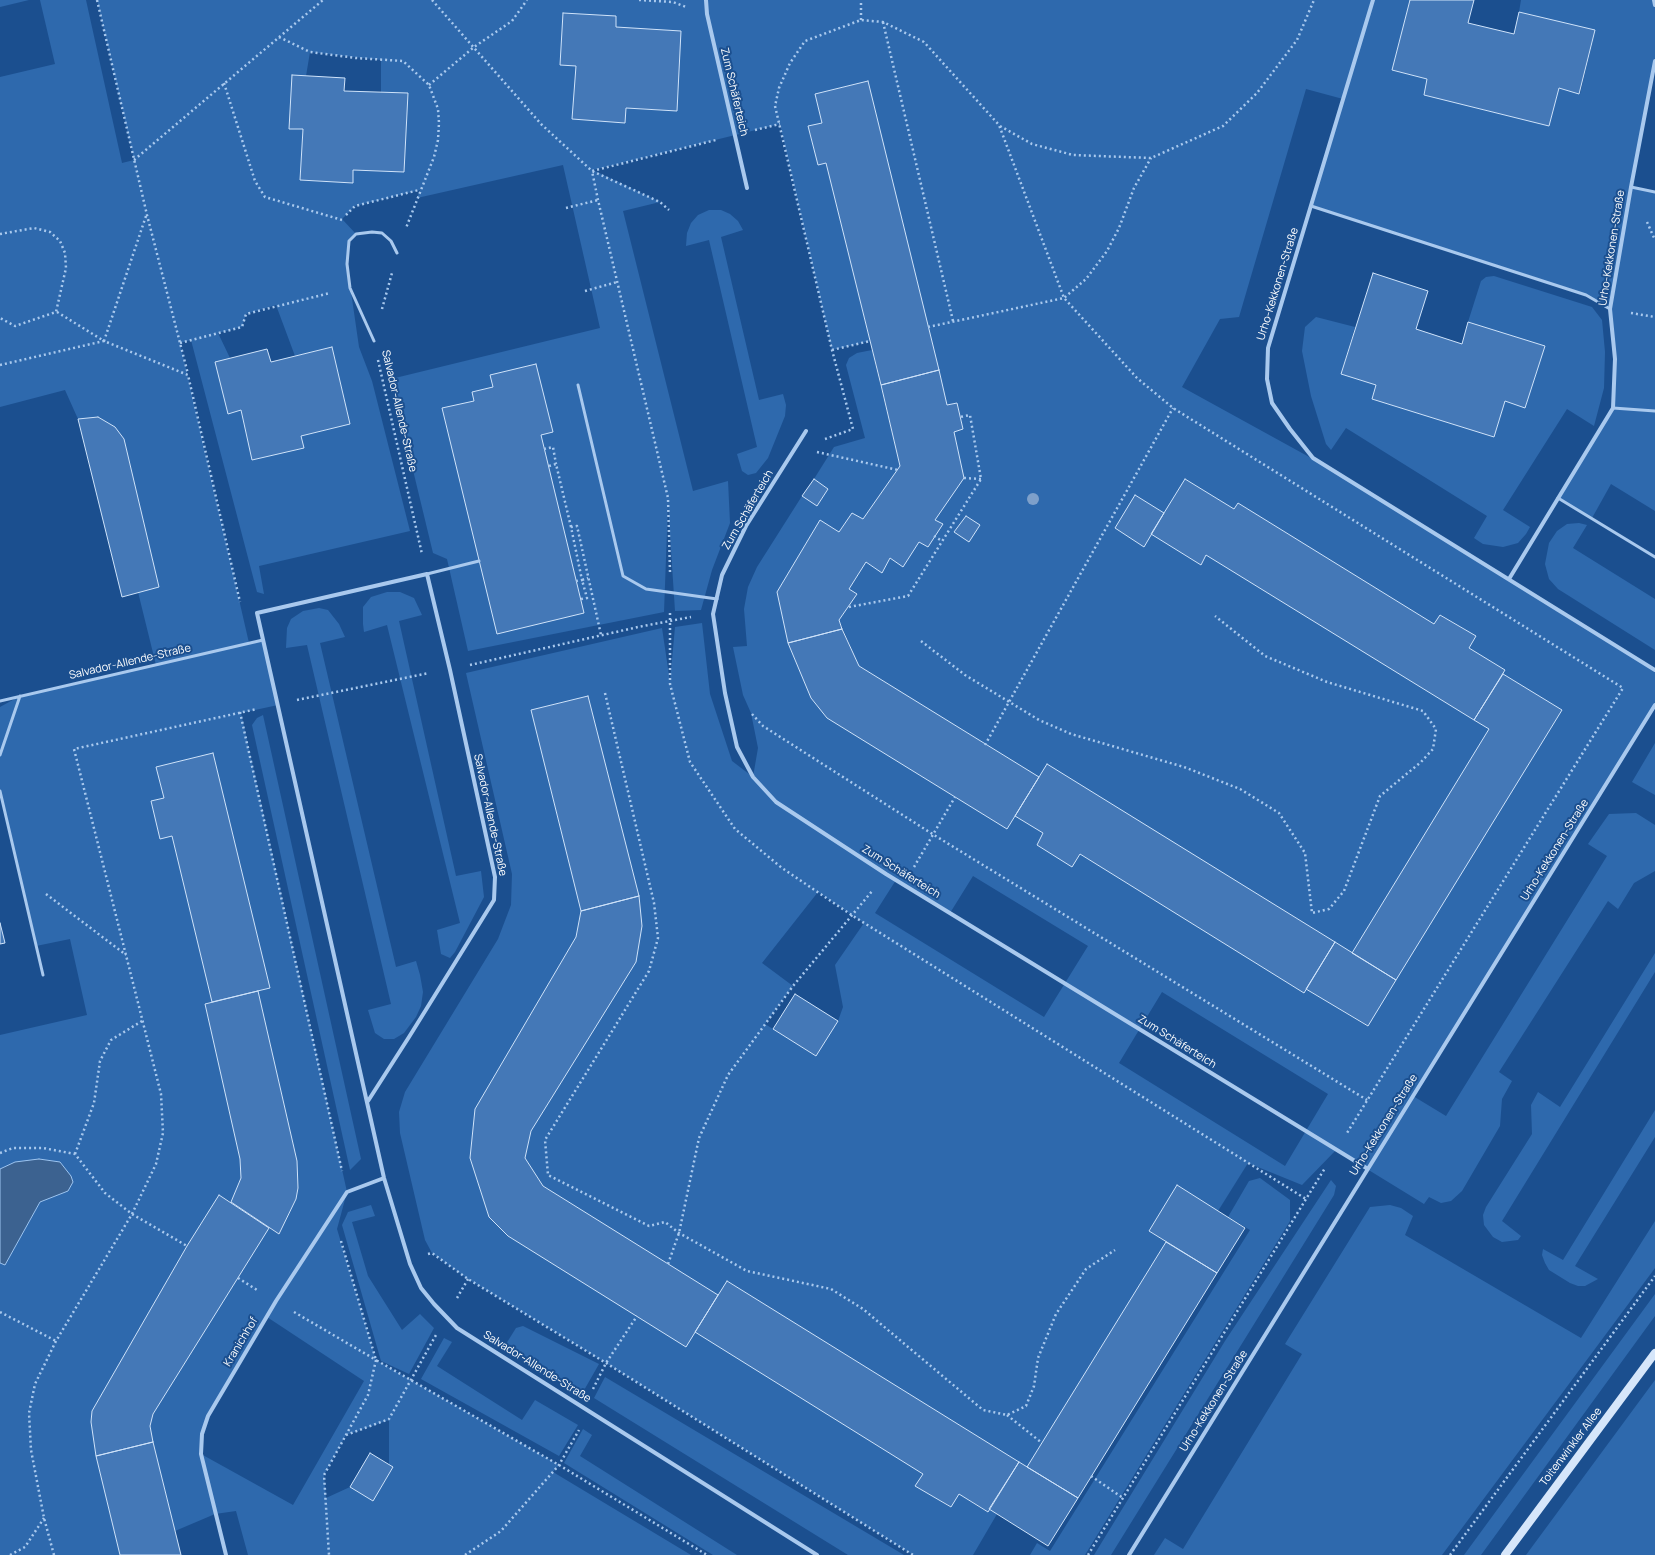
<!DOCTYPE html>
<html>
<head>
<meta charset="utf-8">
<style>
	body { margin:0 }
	canvas { display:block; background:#1b4f8f }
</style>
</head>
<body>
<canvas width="1655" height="1555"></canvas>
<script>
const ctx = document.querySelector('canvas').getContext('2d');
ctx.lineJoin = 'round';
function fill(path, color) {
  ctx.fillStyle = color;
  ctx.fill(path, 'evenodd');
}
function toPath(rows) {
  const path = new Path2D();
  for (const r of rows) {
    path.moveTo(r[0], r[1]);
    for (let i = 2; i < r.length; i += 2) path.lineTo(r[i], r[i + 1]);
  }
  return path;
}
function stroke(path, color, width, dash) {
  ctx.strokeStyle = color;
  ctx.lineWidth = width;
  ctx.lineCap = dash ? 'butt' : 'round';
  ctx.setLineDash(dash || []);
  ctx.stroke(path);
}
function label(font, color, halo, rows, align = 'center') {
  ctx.font = font + ' Manrope,sans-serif';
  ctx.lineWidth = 4;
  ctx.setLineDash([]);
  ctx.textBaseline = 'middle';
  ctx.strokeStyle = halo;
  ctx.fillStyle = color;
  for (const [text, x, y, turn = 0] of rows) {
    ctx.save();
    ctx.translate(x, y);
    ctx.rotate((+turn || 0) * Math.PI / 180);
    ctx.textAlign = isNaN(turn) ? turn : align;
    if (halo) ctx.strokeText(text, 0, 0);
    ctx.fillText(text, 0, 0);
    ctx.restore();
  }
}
fill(toPath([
	[0,0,29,0,0,7],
	[40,0,86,0,122,163,134,160,97,0,1410,0,1392,70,1427,79,1424,95,1549,126,1559,88,1580,94,1595,31,1519,12,1521,0,1654,0,1655,5,1655,61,1631,186,1655,192,1655,511,1611,484,1592,518,1558,498,1613,408,1615,359,1610,309,1586,295,1311,206,1343,99,1306,89,1239,317,1220,319,1182,387,1322,464,1655,670,1655,705,1413,1096,1446,1116,1607,856,1588,844,1609,814,1636,813,1655,825,1655,871,1634,883,1618,909,1608,901,1499,1072,1512,1081,1502,1099,1500,1126,1462,1191,1451,1201,1441,1203,1429,1197,1424,1204,1336,1150,1302,1185,1248,1163,1218,1211,1177,1185,1149,1231,1166,1242,1027,1467,727,1281,718,1295,543,1186,525,1158,531,1131,636,962,642,926,639,896,588,696,531,710,581,911,576,937,475,1109,470,1158,489,1217,508,1236,686,1346,695,1332,923,1474,916,1486,950,1507,959,1494,987,1512,989,1509,997,1514,973,1555,913,1555,606,1363,468,1279,432,1253,425,1240,400,1133,399,1112,405,1092,498,939,511,905,512,874,466,673,662,628,670,682,675,627,702,623,710,694,732,761,753,777,758,748,751,713,743,695,733,647,747,646,744,609,748,587,757,567,802,496,817,506,828,489,814,479,834,447,865,438,846,365,849,358,857,353,872,350,900,466,863,519,852,513,839,532,820,520,777,592,788,643,811,698,827,718,1007,829,1015,816,1043,833,1037,845,1072,866,1080,854,1304,993,1306,989,1367,1026,1562,710,1503,674,1505,670,1469,648,1476,636,1441,615,1434,624,1238,503,1234,509,1185,479,1152,534,1201,565,1206,555,1489,729,1352,953,1047,765,1039,777,859,666,839,620,857,594,849,589,866,562,881,572,890,558,903,566,919,542,928,547,942,524,935,520,954,432,963,429,957,403,947,405,868,81,815,94,822,123,808,126,818,165,826,163,870,341,832,350,780,124,593,170,660,202,623,211,693,491,728,481,730,523,712,570,701,610,675,611,668,504,664,612,468,651,447,559,433,553,391,379,600,328,563,165,417,198,420,190,355,206,342,219,356,234,349,241,347,264,359,347,372,381,410,531,259,566,264,594,257,592,191,340,180,343,249,643,263,640,278,705,241,713,347,1192,337,1229,376,1360,559,1465,553,1472,691,1555,248,1555,236,1511,215,1514,175,1531,153,1442,150,1426,153,1414,269,1228,279,1234,296,1199,298,1188,297,1160,258,991,270,988,213,753,156,767,164,798,151,801,172,836,212,1002,205,1004,240,1159,241,1178,231,1202,219,1195,187,1246,92,1411,91,1422,96,1456,120,1555,0,1555,0,1035,87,1015,70,939,36,946,0,791,0,707,20,696,156,665,138,592,159,587,124,439,115,427,98,417,78,419,65,390,0,407,0,77,55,64],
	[310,52,381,60,381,92,408,93,404,172,353,170,353,183,300,180,303,129,292,75,306,76],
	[276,305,295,356,332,347,350,424,301,436,253,460,241,410,228,413,216,362,230,358,218,333,242,327,246,314],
	[973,876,1088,946,1044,1017,875,913,896,880,950,913],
	[818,892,864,923,835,965,843,1007,838,1021,816,1056,765,1024,793,986,762,963],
	[1162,992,1328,1094,1285,1166,1119,1063],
	[267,1317,364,1381,293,1505,201,1454,202,1434,208,1416],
	[389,1420,389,1465,393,1467,373,1501,350,1487,326,1498,324,1475,346,1435],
	[709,210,721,210,730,214,738,221,743,230,721,237,759,400,783,394,786,405,785,416,768,458,756,473,748,475,742,471,737,454,757,447,709,240,686,246,687,233,691,223,698,215],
	[1494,276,1592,307,1602,320,1605,352,1604,388,1594,426,1567,409,1503,510,1530,527,1526,534,1518,543,1503,547,1483,544,1474,538,1487,516,1346,428,1331,450,1326,444,1311,396,1302,351,1305,327,1316,317,1355,327,1341,374,1376,385,1372,399,1494,437,1505,401,1525,407,1545,346,1468,322,1481,281,1486,277],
	[1579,523,1587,525,1573,548,1655,599,1655,650,1558,589,1549,579,1545,564,1549,543,1557,531,1567,524],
	[387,592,400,592,414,598,422,615,399,621,456,876,481,871,484,897,455,952,450,958,441,954,437,930,460,923,387,625,364,632,363,624,363,607,371,597],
	[319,608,328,610,339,624,345,637,320,643,396,967,416,961,420,975,423,992,421,1006,416,1017,404,1033,394,1039,384,1039,375,1033,368,1010,391,1004,307,645,286,648,287,628,291,619,303,611],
	[263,715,361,1159,350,1170,252,725,257,718],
	[1655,743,1655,795,1632,782],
	[1655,953,1655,972,1502,1221,1521,1236,1518,1240,1502,1242,1493,1237,1484,1225,1483,1215,1486,1207,1532,1134,1531,1105,1538,1092,1560,1107],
	[1655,1110,1655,1137,1575,1266,1598,1279,1585,1286,1578,1286,1570,1283,1549,1270,1545,1263,1542,1255,1543,1249,1563,1260],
	[1260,1178,1290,1200,1290,1221,1085,1555,1030,1555,1037,1543,1050,1551,1250,1230,1228,1217,1249,1181],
	[1331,1180,1336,1186,1334,1195,1111,1555,1094,1555,1225,1341],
	[371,1205,375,1216,352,1222,368,1276,402,1330,420,1314,434,1328,409,1374,381,1361,342,1225,348,1212],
	[1390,1205,1401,1208,1413,1216,1405,1235,1581,1338,1655,1221,1655,1268,1442,1555,1154,1555,1165,1538,1183,1549,1302,1354,1285,1344,1370,1207],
	[1655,1294,1655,1316,1481,1555,1464,1555],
	[523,1326,599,1364,583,1392,506,1344,516,1328],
	[444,1338,452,1342,437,1366,522,1420,535,1400,578,1425,559,1456,421,1379],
	[605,1377,904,1555,848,1555,594,1398],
	[1655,1380,1655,1555,1526,1555],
	[583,1429,592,1435,580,1456,737,1555,713,1555,564,1463]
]), '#2e69ad');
const water = toPath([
	[39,1159,60,1162,71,1176,73,1182,68,1191,40,1202,5,1265,0,1263,0,1169,15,1162,39,1159]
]);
fill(water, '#3c6290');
stroke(water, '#9cc4f0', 1);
const building = toPath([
	[1410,0,1474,0,1468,23,1514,34,1519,12,1595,30,1579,94,1559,88,1549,126,1424,95,1427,79,1392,70,1410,0],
	[563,13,616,16,616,27,681,31,677,111,626,108,625,123,572,119,576,66,560,65,563,13],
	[292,75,345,78,344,91,408,93,404,172,353,170,353,183,300,180,303,129,289,129,292,75],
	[868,81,939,370,881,385,826,163,818,165,808,126,822,123,815,94,868,81],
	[1373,273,1428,291,1416,329,1462,344,1468,322,1545,346,1525,408,1505,401,1494,437,1372,399,1376,385,1341,374,1373,273],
	[332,347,350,424,301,436,304,448,252,460,241,410,228,414,215,362,267,349,271,362,332,347],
	[536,364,553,432,541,435,584,613,497,634,442,408,474,401,472,392,493,387,490,375,536,364],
	[939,370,947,405,957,403,963,429,954,432,964,478,935,520,943,524,928,547,919,542,903,567,890,558,882,573,866,562,849,589,857,594,839,620,842,629,788,643,777,592,820,520,839,532,852,513,863,519,900,466,881,385,939,370],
	[98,417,115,427,124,439,159,587,122,597,78,419,98,417],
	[814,479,828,489,817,506,802,496,814,479],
	[1185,479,1234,509,1238,503,1434,624,1440,615,1476,636,1469,648,1505,670,1474,720,1206,555,1201,565,1151,534,1185,479],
	[1135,495,1164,513,1144,547,1115,528,1135,495],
	[966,516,980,525,969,542,954,532,966,516],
	[842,629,859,666,1039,777,1007,829,827,718,811,698,788,643,842,629],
	[1503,674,1562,710,1396,980,1352,953,1489,729,1474,720,1503,674],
	[588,696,639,896,581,911,531,710,588,696],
	[213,753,270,988,212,1002,172,836,160,839,151,801,164,798,156,767,213,753],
	[1047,764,1335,942,1304,993,1080,854,1072,867,1037,845,1043,833,1015,816,1047,764],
	[639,896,642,926,636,962,531,1131,525,1158,543,1186,718,1295,686,1347,508,1236,489,1217,470,1158,475,1109,576,937,581,911,639,896],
	[0,923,5,943,0,944,0,923],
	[1335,942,1396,980,1368,1026,1306,989,1335,942],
	[258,991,297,1161,298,1188,296,1199,279,1234,231,1202,241,1178,240,1159,205,1004,258,991],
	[795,994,838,1021,816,1056,773,1029,795,994],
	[1177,1185,1245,1228,1217,1273,1149,1231,1177,1185],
	[219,1195,269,1228,153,1414,150,1426,153,1442,96,1456,91,1422,92,1411,187,1246,219,1195],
	[1166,1242,1217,1273,1078,1498,1027,1467,1166,1242],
	[727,1281,1019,1462,988,1512,959,1494,951,1507,915,1486,923,1474,695,1332,727,1281],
	[153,1442,181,1555,120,1555,96,1456,153,1442],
	[370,1453,393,1467,373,1501,350,1487,370,1453],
	[1019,1462,1078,1498,1048,1546,989,1509,1019,1462]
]);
fill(building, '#4478b7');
stroke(building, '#cfe3fa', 1);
stroke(toPath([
	[97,0,147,215,188,374],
	[432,0,541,124,592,171,660,202,669,210],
	[639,0,673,2,686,7],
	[861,20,861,0],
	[883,22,953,321],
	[279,37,310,52,356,58,403,61,429,85,438,109,439,123,438,140,434,157,406,228],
	[224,83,255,181,265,197,342,220],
	[429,85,474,47,512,21,527,0],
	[1000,126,1032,144,1073,155,1151,158,1223,126,1257,93,1297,40,1314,0],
	[755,130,780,124],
	[134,160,323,0],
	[566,208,598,200],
	[346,215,355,206,419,190],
	[1647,222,1655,240],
	[0,234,34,228,50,232,60,241,65,253,66,268,56,312,15,326,0,318],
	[585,291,617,282],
	[382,309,392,273],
	[57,312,104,341,146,216],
	[1631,313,1655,317],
	[928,327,1064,298,1086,279,1107,251,1119,228,1134,188,1151,158],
	[180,343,242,327,246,314,330,293],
	[832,350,870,341],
	[378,360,422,554],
	[0,365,104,341,188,375,240,602],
	[825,439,853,429,832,350,775,106,779,88,790,63,805,41,861,20,883,22,924,42,999,125,1064,298,1137,378,1173,408,1623,688,1347,1133],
	[544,449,553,447,556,464],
	[817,452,898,470],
	[549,466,556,464,571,527],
	[964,478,981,479],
	[934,536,942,541],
	[670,572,668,498,598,200,592,171,716,140],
	[576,581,582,580,571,527,577,526,601,635],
	[581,599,587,598,582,580,588,578],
	[849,607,908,596,981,479,970,415,960,417],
	[670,613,670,684,690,762,735,829,782,868,853,916,1306,1199],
	[921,641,965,675,1039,720,1071,734,1184,767,1240,789,1279,813,1305,853,1312,913,1329,909,1344,891,1380,796,1421,762,1433,749,1436,729,1423,711,1327,682,1265,656,1215,616],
	[470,665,638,627,691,617],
	[605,693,654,903,658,938,649,971,545,1140,548,1175,649,1226,665,1222,679,1233,747,1271,831,1289,863,1309,983,1410,1007,1415,1026,1406,1034,1386,1038,1358,1056,1314,1086,1269,1115,1250],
	[297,700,429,673],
	[240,712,342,1171],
	[752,714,763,726,934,835,1367,1100],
	[985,745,1173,408],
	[914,867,955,797],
	[46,894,126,955],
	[0,1153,13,1148,43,1148,75,1154,105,1193,132,1214,187,1246],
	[75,1154,94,1103,100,1061,111,1040,142,1021],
	[341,1241,376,1360,559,1465,707,1555],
	[428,1254,432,1253,468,1279,606,1363,913,1555],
	[668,1264,679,1233,699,1138,728,1075,793,986,873,890],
	[238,1278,257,1290],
	[457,1298,468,1279],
	[0,1312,56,1341],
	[294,1312,376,1360,368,1395,324,1475,329,1555],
	[593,1389,606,1363,637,1316],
	[1007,1415,1042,1443],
	[346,1435,389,1419,436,1335],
	[1091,1476,1123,1498],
	[10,1555,25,1547,44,1518],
	[54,1555,44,1518,31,1450,29,1413,35,1384,56,1341,132,1214,156,1164,163,1133,161,1094,74,749,257,709],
	[465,1555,501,1531,559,1465,579,1430],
	[1088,1555,1325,1168],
	[1450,1555,1655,1276]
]), '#a9c9ee', 2.5, [2, 3]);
stroke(toPath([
	[1631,187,1655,192],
	[1311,206,1586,295,1610,309],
	[374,341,350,288,347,264,349,241,356,234,372,232,382,233,391,241,397,253],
	[578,385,623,576,646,589,717,599],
	[1613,408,1655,411],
	[1558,498,1655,557],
	[427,574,479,561],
	[0,701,263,640],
	[0,755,20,696],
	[0,791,43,975]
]), '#a9c9ee', 3);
stroke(toPath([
	[706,0,707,14,747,188],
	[1373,0,1268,348,1267,379,1272,403,1290,429,1313,458,1655,670],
	[1654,0,1655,5],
	[806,431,746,526,722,575,713,614,725,693,737,747,753,777,776,802,886,874,1368,1169],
	[1509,579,1613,408,1615,359,1610,309,1631,187,1655,61],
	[368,1101,409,1037,494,900,495,877,450,670,427,574,257,613,384,1178,410,1264,421,1288,434,1304,457,1328,817,1555],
	[226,1555,201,1454,202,1434,208,1416,276,1301,347,1192,384,1178],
	[1129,1555,1655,705]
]), '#a9c9ee', 4);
stroke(toPath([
	[1505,1555,1655,1353]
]), '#d6e6fa', 8);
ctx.fillStyle = '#7ea0ca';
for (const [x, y] of [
	[1033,499]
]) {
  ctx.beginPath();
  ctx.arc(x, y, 6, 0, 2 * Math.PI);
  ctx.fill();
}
label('11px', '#fff', '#1b4f8f', [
	["Zum Schäferteich",734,92,77],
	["Urho-Kekkonen-Straße",1612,248,-81],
	["Urho-Kekkonen-Straße",1278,284,-73],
	["Salvador-Allende-Straße",399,411,77],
	["Zum Schäferteich",748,510,-60],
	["Salvador-Allende-Straße",130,662,-13],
	["Salvador-Allende-Straße",490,815,78],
	["Urho-Kekkonen-Straße",1555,850,-58],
	["Zum Schäferteich",901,872,32],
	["Zum Schäferteich",1177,1042,32],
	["Urho-Kekkonen-Straße",1384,1125,-58],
	["Kranichhof",241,1342,-59],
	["Salvador-Allende-Straße",537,1367,32],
	["Urho-Kekkonen-Straße",1214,1401,-58],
	["Toitenwinkler Allee",1571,1447,-53]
]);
</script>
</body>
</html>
